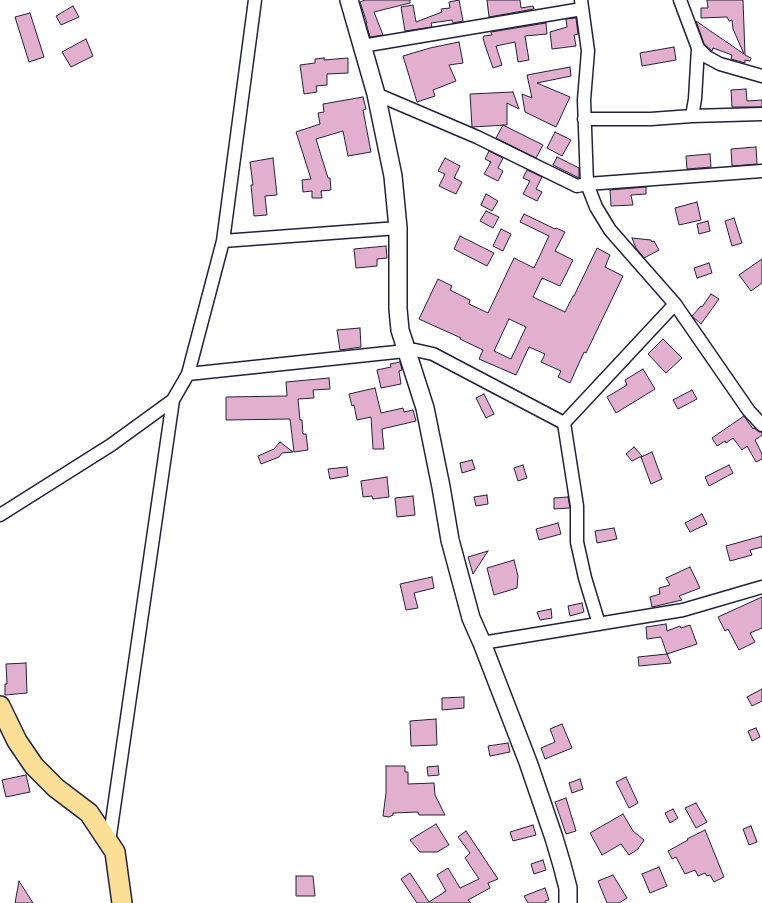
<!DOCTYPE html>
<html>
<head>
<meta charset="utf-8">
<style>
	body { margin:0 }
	canvas { display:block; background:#fff }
</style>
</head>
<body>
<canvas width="762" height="903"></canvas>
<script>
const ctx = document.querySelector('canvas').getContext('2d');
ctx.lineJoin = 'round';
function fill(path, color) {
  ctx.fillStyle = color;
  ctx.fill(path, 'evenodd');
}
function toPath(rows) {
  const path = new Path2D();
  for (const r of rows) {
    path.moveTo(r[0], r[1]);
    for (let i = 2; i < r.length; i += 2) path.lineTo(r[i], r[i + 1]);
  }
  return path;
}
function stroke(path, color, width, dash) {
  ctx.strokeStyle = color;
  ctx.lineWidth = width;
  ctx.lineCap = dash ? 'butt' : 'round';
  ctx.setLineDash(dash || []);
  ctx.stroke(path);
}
const building = toPath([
	[365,0,410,0,410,3,374,12,383,35,370,37,366,23,367,23,360,2,365,0],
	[459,0,463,21,453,23,452,20,431,23,432,27,405,31,401,7,413,5,416,22,442,12,441,9,450,8,449,2,459,0],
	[487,0,520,0,521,8,533,6,534,9,489,17,487,0],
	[707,0,743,0,745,55,751,58,750,61,745,60,745,63,731,59,732,55,713,48,712,51,704,44,696,21,744,54,733,29,732,20,729,21,727,17,701,18,701,8,708,8,707,0],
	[73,6,79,17,61,25,56,16,73,6],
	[30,13,44,57,29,62,15,17,30,13],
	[576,18,578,34,574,35,576,46,552,49,550,32,567,27,566,19,576,18],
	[546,23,547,34,525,36,529,60,518,62,515,42,496,46,502,65,493,68,485,45,483,38,484,36,492,35,491,32,546,23],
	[86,39,93,56,71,67,62,52,86,39],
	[459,42,463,63,449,65,456,81,433,90,435,96,417,102,403,56,430,48,459,42],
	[674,47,676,60,642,66,640,53,674,47],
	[324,58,324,60,348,58,348,73,327,74,327,85,316,86,317,92,304,94,300,65,315,63,315,59,324,58],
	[570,67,571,76,537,83,570,97,556,127,525,112,522,94,532,98,527,75,570,67],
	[746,89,747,101,762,100,762,107,732,107,731,90,746,89],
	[513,92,519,109,507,103,507,125,472,127,470,94,513,92],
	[363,97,366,109,363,110,371,152,348,156,343,131,316,139,328,178,330,178,331,190,321,191,322,198,312,198,312,191,303,192,302,180,311,179,296,132,320,124,318,113,324,112,323,104,363,97],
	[503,125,543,145,536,158,496,138,503,125],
	[555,132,571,140,562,156,547,148,555,132],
	[756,147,757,164,732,166,731,149,756,147],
	[489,151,503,158,498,168,503,171,498,181,484,174,491,162,485,159,489,151],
	[710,154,711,167,687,169,686,156,710,154],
	[557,157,579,168,579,178,553,165,557,157],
	[273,158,277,195,265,196,267,215,254,216,251,185,253,185,250,162,273,158],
	[445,158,460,166,454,178,462,182,456,194,439,186,445,174,438,171,445,158],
	[527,170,542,177,536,189,542,192,537,201,523,194,530,181,523,178,527,170],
	[646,187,646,194,631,195,633,205,611,206,610,190,646,187],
	[486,194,498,201,492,211,481,205,486,194],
	[697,202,701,220,679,225,675,208,697,202],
	[486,211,499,217,493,228,480,221,486,211],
	[524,214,555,229,556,228,565,232,555,251,573,260,560,286,542,278,533,297,565,312,573,296,574,296,597,248,610,255,605,267,623,276,586,353,584,352,570,383,558,377,561,371,541,362,545,354,529,347,516,375,479,359,483,350,460,339,461,338,419,319,438,279,452,286,450,290,470,300,469,304,488,313,514,258,534,268,549,236,520,222,524,214],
	[509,319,526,327,511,359,494,351,509,319],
	[734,218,742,243,732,246,725,221,734,218],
	[708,221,710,231,699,234,697,224,708,221],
	[501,229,511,234,503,251,493,246,501,229],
	[460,236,494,253,487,266,454,249,460,236],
	[632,238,651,240,652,242,654,241,659,250,644,258,636,248,632,238],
	[386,246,387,258,377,259,377,266,356,268,354,249,386,246],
	[762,259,762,283,751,291,739,275,762,259],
	[709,263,712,273,697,278,694,268,709,263],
	[711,294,719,299,701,324,692,316,701,306,702,307,711,294],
	[360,328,361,347,340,350,337,330,360,328],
	[663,339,682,358,666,373,648,354,663,339],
	[400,362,402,370,399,371,401,384,381,388,377,370,391,367,390,364,400,362],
	[643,369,655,389,616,413,607,397,627,385,625,380,643,369],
	[329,378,330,389,313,390,314,398,298,399,300,420,302,420,303,434,306,434,308,450,294,452,290,419,226,420,226,397,287,396,286,382,329,378],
	[375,388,381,413,403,408,404,412,413,410,416,421,382,429,384,449,373,449,371,417,357,420,354,405,352,406,349,394,375,388],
	[692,390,697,399,678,409,673,400,692,390],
	[484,394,494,414,486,418,476,398,484,394],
	[744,416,753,429,754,428,759,432,762,432,762,435,755,440,762,454,762,459,756,462,747,446,742,450,733,438,726,443,725,441,717,446,712,438,744,416],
	[280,442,293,452,282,453,279,457,261,464,258,456,274,449,280,442],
	[634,447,642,456,632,461,626,454,634,447],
	[652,452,662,479,651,484,641,457,652,452],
	[472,460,475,469,462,473,460,463,472,460],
	[523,465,527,478,518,481,514,468,523,465],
	[729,465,733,473,709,486,705,477,729,465],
	[347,467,348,476,330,479,328,469,347,467],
	[387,477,389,497,373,499,372,496,363,497,361,481,387,477],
	[487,495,488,504,476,506,474,497,487,495],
	[413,496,415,515,397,517,395,498,413,496],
	[568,497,570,508,554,509,554,498,568,497],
	[702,514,707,524,690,532,685,523,702,514],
	[558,523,561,534,539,540,536,529,558,523],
	[614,528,617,539,597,543,595,531,614,528],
	[762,536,762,547,750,550,752,555,730,561,726,546,762,536],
	[488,551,473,574,468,557,488,551],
	[514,560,518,576,517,588,494,595,487,568,514,560],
	[690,567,700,588,679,596,682,600,652,607,650,597,660,594,659,588,670,585,666,578,690,567],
	[432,577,434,588,414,593,418,608,406,610,400,584,432,577],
	[762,597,762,628,750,633,755,642,739,650,728,629,725,631,718,617,762,597],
	[582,603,584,612,570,616,568,606,582,603],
	[551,609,552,618,540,620,537,612,551,609],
	[666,624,667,631,680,626,681,628,690,625,697,644,667,654,661,637,647,639,646,627,666,624],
	[667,654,671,663,639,666,638,657,667,654],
	[26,663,27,693,5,695,5,684,7,684,6,664,26,663],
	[762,689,762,701,752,706,747,697,762,689],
	[464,697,464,708,442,710,442,698,464,697],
	[436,719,437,745,411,746,410,721,436,719],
	[562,724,572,748,545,759,541,748,555,742,550,729,562,724],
	[756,728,760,737,752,741,748,731,756,728],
	[508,743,510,752,490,756,488,746,508,743],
	[386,766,405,766,405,772,408,772,408,784,434,783,435,795,445,815,419,815,418,812,393,813,393,815,389,817,383,816,386,793,386,766],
	[438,766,439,775,428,776,427,767,438,766],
	[26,775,30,792,6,797,2,780,26,775],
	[626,777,638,803,629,808,616,782,626,777],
	[580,779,583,789,572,793,569,783,580,779],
	[566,798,576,831,566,834,555,802,566,798],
	[696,803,707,822,696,828,685,808,696,803],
	[673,809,678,818,670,823,665,813,673,809],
	[623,814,633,831,644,840,638,849,629,855,621,844,602,855,590,833,623,814],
	[436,824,449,845,437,852,420,852,410,840,436,824],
	[533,825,536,835,513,841,510,832,533,825],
	[751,826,757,842,749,845,743,829,751,826],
	[705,830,724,877,714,882,710,875,707,876,705,873,698,876,695,870,685,874,676,857,672,859,668,851,688,840,687,839,705,830],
	[466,831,498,879,488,883,490,888,468,900,471,903,417,903,401,879,410,873,429,902,446,891,437,875,448,868,460,888,479,879,465,858,470,853,458,837,466,831],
	[543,860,546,870,534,874,531,864,543,860],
	[659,867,667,886,650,893,642,874,659,867],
	[613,875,627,898,619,903,607,903,598,881,613,875],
	[296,876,313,876,315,896,296,896,296,876],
	[19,881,33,903,15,903,19,881],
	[545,888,549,900,545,901,546,903,528,903,524,896,545,888]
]);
fill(building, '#e2b0ce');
stroke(building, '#22223b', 1);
const street = toPath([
	[255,0,223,241,188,374,415,350,433,354,564,423],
	[581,0,588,51,584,100,587,184,596,207,610,230,675,304,749,411,762,425],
	[680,0,698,48,707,57,720,64,762,76],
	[362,46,582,9],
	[376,94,477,137,577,186,587,184,762,171],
	[692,116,695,99,698,48],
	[584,119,651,119,692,116,762,114],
	[223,241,398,228],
	[564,423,577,506,577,542,585,578,599,624],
	[564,423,675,304],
	[0,515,111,445,173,400,188,374],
	[482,643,683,610,762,587],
	[109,842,173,400]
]);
const secondary = toPath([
	[349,0,376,94,393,176,398,228,398,309,400,330,425,408,441,487,450,540,471,618,482,643,528,762,554,838,562,865,568,888,568,903]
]);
const primary = toPath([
	[0,706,17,741,34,766,56,788,89,813,115,852,122,903]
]);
stroke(street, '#22223b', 15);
stroke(secondary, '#22223b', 20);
stroke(primary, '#22223b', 22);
stroke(street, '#fff', 12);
stroke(secondary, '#fff', 17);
stroke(primary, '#fbdf96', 19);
</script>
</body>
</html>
